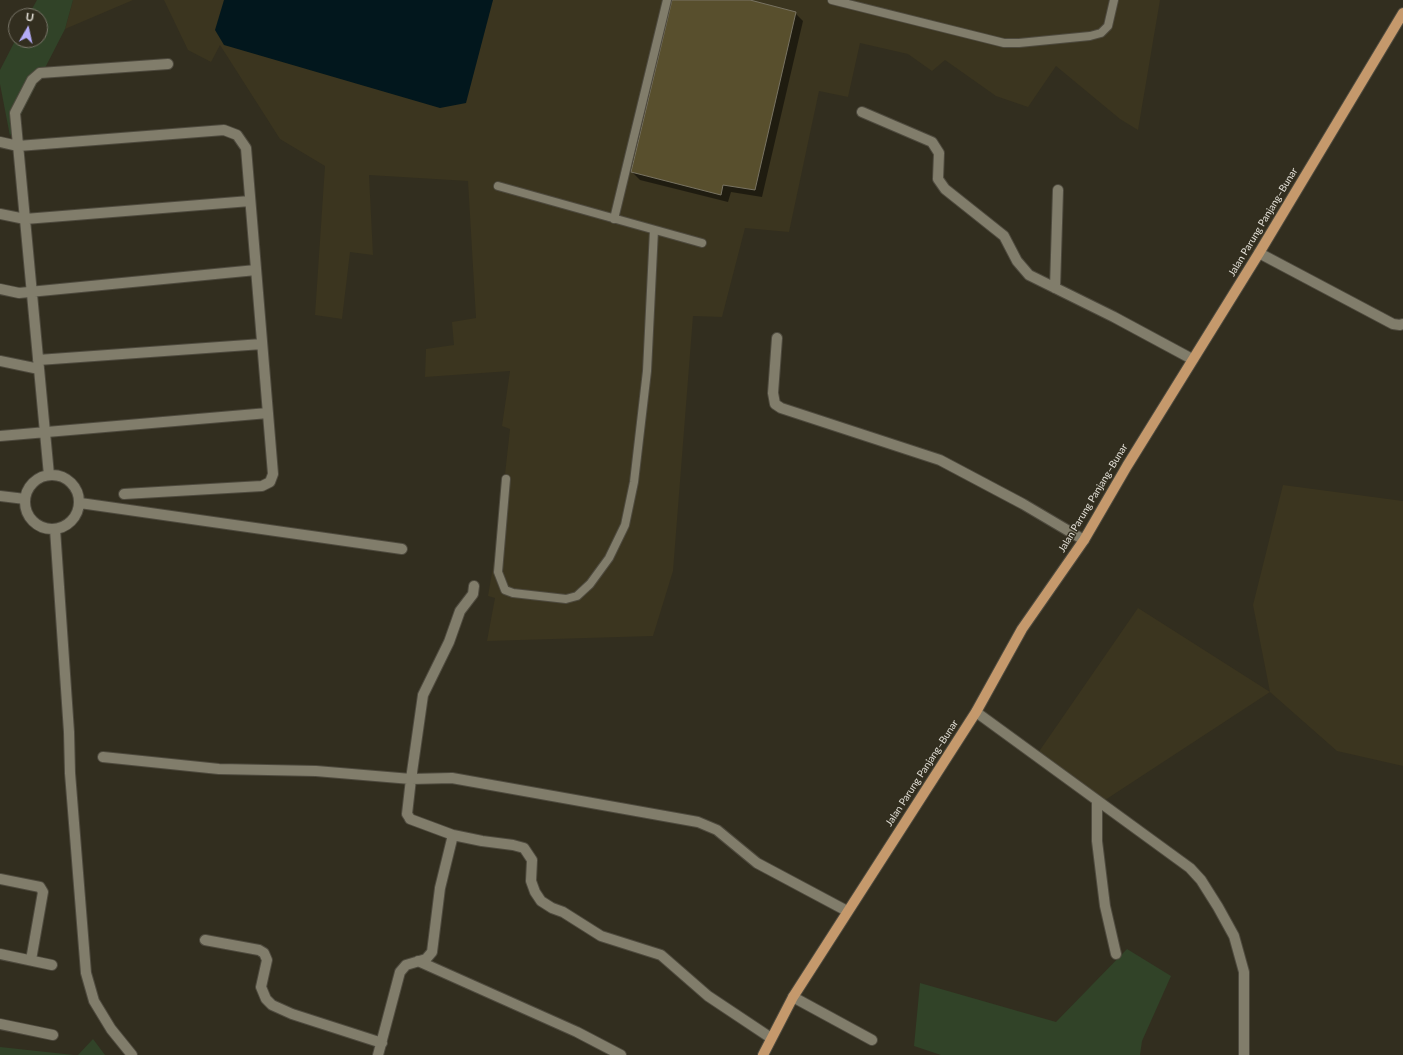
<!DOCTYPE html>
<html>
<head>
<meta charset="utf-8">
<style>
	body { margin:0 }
	#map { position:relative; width:1403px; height:1055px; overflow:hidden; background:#322e1f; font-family:Lato,sans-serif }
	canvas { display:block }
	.north { position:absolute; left:8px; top:8px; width:40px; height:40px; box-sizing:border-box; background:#322e1f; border:1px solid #787568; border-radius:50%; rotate:9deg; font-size:11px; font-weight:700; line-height:16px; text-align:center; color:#e2dfd6 }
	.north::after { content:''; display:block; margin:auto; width:14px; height:18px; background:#b4acf9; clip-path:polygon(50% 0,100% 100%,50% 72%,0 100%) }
</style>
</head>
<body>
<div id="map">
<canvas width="1403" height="1055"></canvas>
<div class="north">U</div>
</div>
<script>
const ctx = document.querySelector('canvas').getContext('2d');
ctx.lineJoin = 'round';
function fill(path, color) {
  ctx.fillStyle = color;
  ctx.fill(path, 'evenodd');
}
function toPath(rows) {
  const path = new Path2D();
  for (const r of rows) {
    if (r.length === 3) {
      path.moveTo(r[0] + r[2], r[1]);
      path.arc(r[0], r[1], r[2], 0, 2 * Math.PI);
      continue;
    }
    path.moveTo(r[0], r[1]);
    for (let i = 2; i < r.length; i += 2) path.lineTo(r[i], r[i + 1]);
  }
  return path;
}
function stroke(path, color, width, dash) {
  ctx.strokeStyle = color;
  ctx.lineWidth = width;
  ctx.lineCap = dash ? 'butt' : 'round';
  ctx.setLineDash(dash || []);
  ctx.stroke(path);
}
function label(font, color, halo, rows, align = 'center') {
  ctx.font = font + ' Lato,sans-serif';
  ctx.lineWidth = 3;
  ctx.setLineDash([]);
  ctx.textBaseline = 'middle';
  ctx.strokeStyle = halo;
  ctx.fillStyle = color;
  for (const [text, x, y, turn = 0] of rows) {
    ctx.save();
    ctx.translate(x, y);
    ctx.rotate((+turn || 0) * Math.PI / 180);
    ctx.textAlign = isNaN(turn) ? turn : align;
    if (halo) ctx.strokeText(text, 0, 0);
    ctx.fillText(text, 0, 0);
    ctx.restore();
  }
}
fill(toPath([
	[73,0,133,0,65,29],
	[164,0,1160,0,1138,130,1120,119,1056,66,1028,107,996,96,945,60,932,71,908,54,860,43,848,97,819,91,789,232,745,228,722,317,693,316,673,571,653,636,487,641,495,598,488,596,498,538,510,429,502,426,510,371,425,377,426,349,454,345,452,322,476,318,468,181,369,175,373,255,350,252,342,319,315,315,325,166,280,139,220,45,211,62,188,50],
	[1283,485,1403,501,1403,766,1337,751,1270,692,1102,802,1038,753,1138,608,1270,692,1253,605]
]), '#3b351f');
fill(toPath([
	[37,0,73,0,65,29,10,136,0,84,0,70,16,39,40,40,40,16,28,16],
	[1127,949,1171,976,1142,1041,1140,1055,941,1055,914,1046,920,983,1056,1022],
	[93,1039,105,1055,78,1055],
	[0,1047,74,1055,0,1055]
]), '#314328');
fill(toPath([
	[224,0,493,0,466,103,440,108,224,45,215,30]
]), '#02171d');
fill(toPath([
	[673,0,746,0,795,13,803,21,762,197,731,192,728,202,640,180,632,172]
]), '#0007');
const building = toPath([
	[672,0,750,0,796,12,755,190,723,185,721,195,631,172,672,0]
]);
fill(building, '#584f2d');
stroke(building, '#787362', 1);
const service = toPath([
	[832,0,1004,43,1019,43,1090,36,1101,33,1108,26,1114,0],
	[498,186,702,243],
	[614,219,667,0],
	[506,479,498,572,505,590,513,593,566,599,577,596,590,584,609,558,625,525,634,482,647,371,654,230]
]);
const minor = toPath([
	[862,112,932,142,939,153,938,179,945,189,1004,236,1017,261,1029,275,1114,317,1192,359],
	[0,142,18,146,224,130,237,135,246,148,273,474,270,482,262,486,124,494],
	[0,214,25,219,250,201],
	[1259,253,1393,324,1400,325,1403,324],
	[1055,288,1058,190],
	[0,289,19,293,256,270],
	[777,338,773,393,775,404,781,408,940,460,1023,504,1084,540],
	[38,360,262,344],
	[0,361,39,369],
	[0,436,268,413],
	[49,475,15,113,32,80,40,73,168,64],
	[52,502,27],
	[0,496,25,499],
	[80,503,402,549],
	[55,529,69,732,70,773,86,973,94,1001,111,1029,132,1055],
	[474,586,473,594,460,611,449,642,423,695,411,779,407,814,409,817,410,819,453,835,482,841,513,845,524,848,532,860,531,881,535,892,541,901,552,908,563,912,601,936,661,955,708,996,771,1038],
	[976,712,1190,868,1201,880,1218,907,1234,936,1244,972,1244,1055],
	[103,757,219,769,316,771,411,779,452,778,698,822,717,830,757,863,847,911],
	[1097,801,1097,841,1105,906,1116,954],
	[0,879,40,887,43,892,31,960],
	[205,940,259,950,264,953,267,960,261,987,266,999,272,1005,292,1014,382,1043],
	[0,954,52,965],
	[418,961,577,1032,621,1055],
	[793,997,872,1040],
	[0,1024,53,1035],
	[378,1055,400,972,406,965,426,959,432,952,440,888,453,835]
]);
const primary = toPath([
	[763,1055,793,997,976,712,1022,629,1084,540,1127,466,1259,253,1403,13]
]);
stroke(service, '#4e4a3e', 10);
stroke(minor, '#4e4a3e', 12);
stroke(primary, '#4e4a3e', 12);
stroke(service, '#817d6b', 8);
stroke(minor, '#817d6b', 10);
stroke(primary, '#c5996c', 10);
label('10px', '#e2dfd6', '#322e1f', [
	["Jalan Parung Panjang–Bunar",1263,222,-59],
	["Jalan Parung Panjang–Bunar",1093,498,-59],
	["Jalan Parung Panjang–Bunar",922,773,-57]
]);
</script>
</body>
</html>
